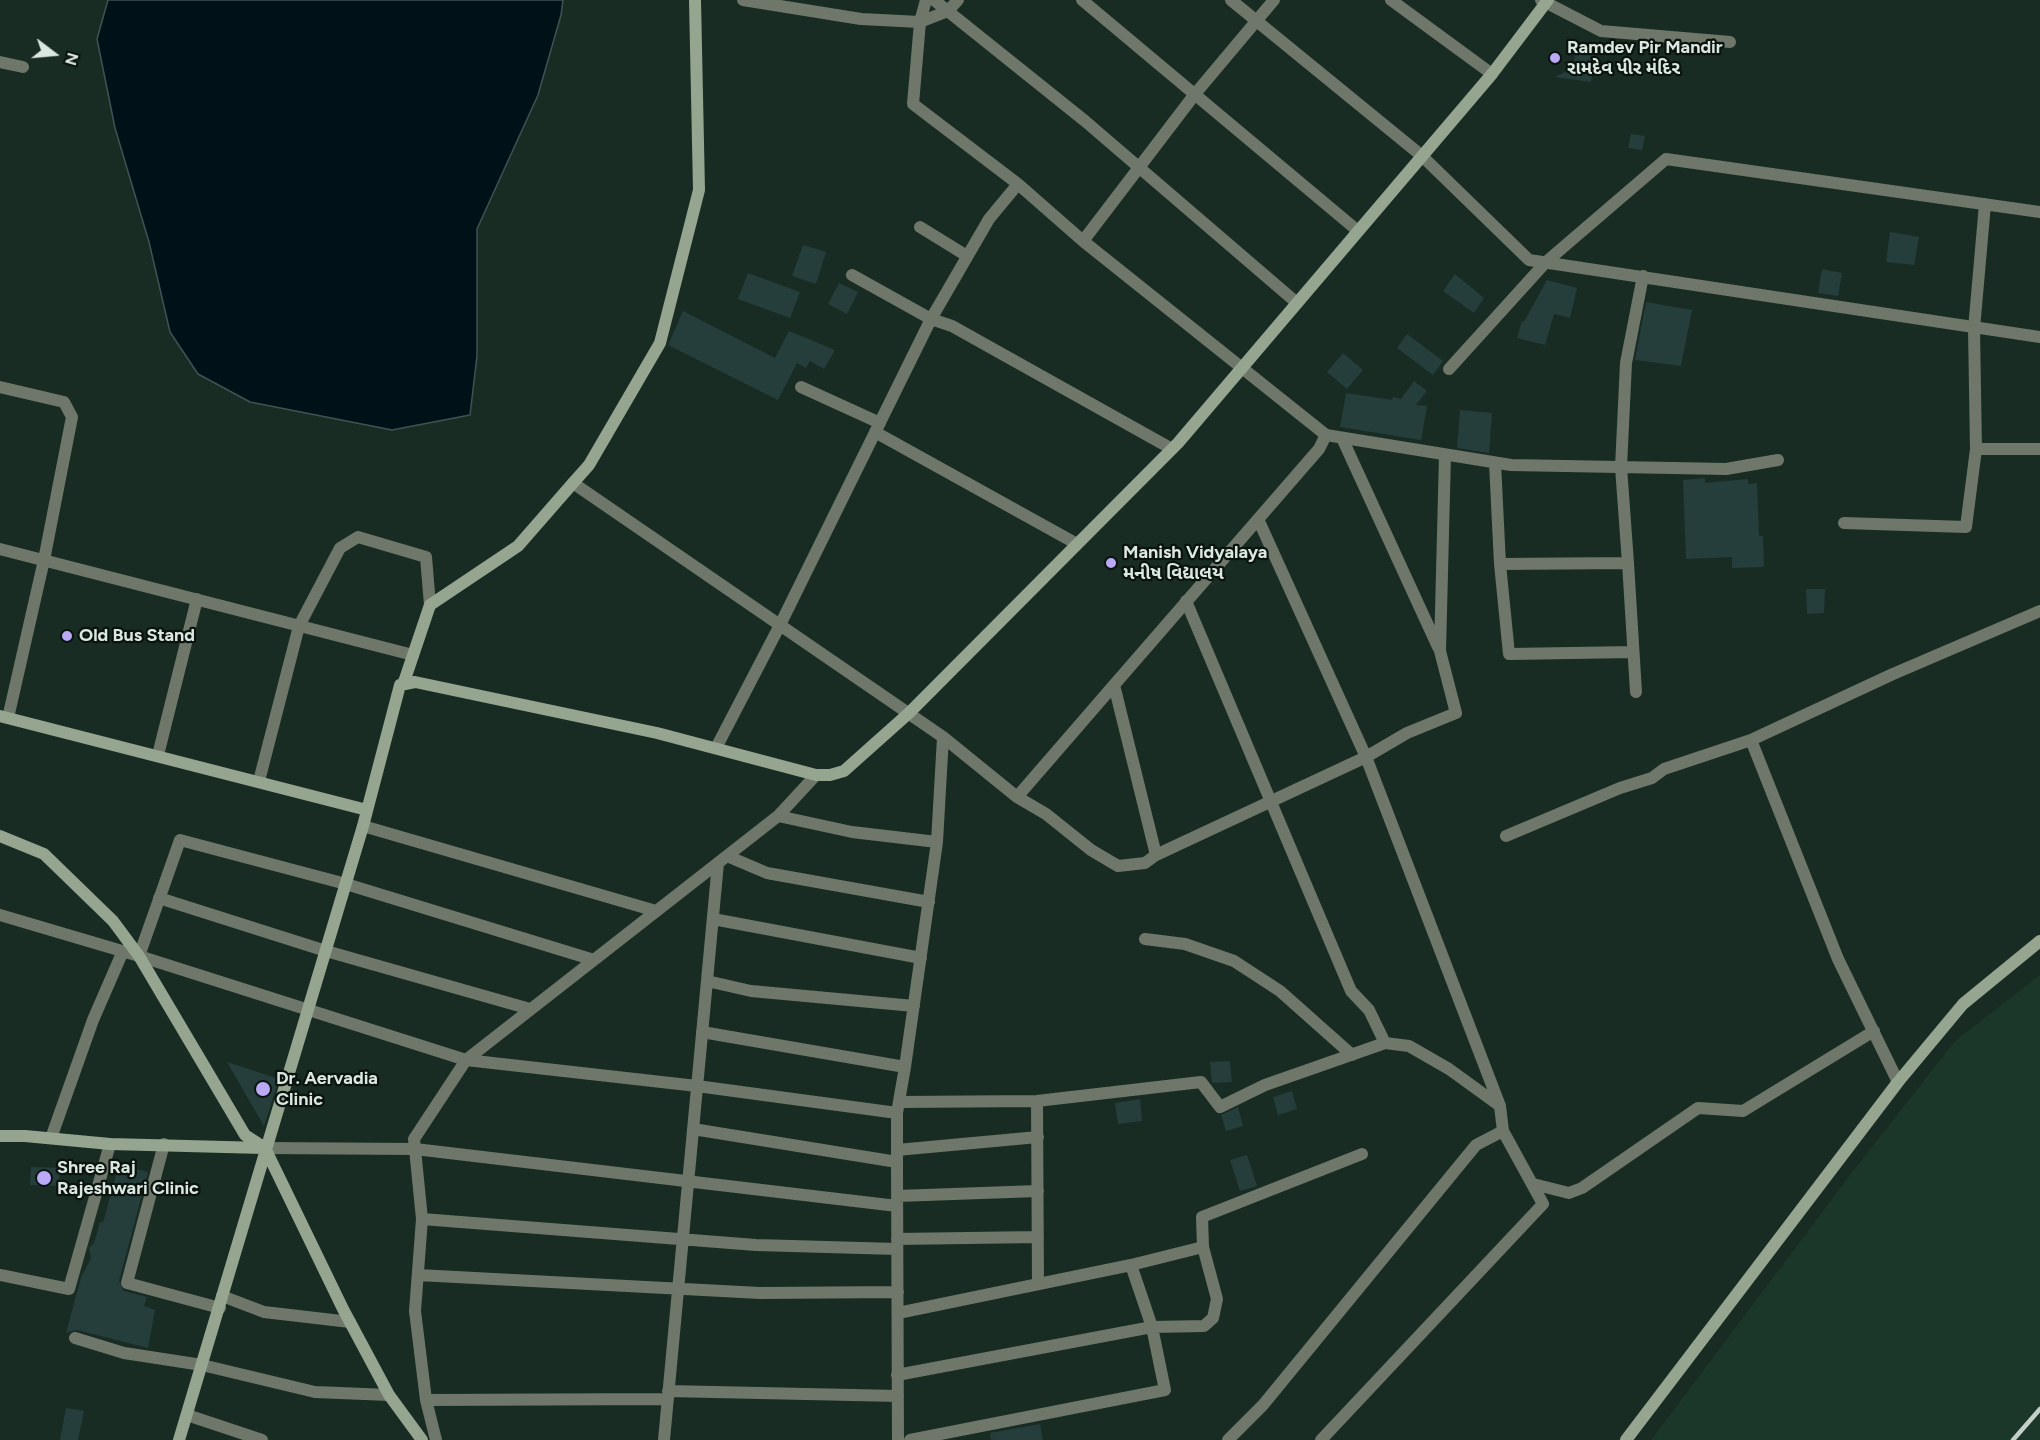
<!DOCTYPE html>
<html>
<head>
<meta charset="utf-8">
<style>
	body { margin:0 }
	#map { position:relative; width:2040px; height:1440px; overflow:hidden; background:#182c23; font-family:Figtree,sans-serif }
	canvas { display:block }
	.north { position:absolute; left:24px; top:24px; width:60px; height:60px; -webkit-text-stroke:4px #0a130e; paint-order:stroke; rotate:106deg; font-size:16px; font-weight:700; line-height:24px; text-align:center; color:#dbe7e1 }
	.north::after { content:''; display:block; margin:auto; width:21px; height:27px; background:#dbe7e1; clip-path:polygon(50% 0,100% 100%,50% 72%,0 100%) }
</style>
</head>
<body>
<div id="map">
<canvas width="2040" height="1440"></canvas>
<div class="north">N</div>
</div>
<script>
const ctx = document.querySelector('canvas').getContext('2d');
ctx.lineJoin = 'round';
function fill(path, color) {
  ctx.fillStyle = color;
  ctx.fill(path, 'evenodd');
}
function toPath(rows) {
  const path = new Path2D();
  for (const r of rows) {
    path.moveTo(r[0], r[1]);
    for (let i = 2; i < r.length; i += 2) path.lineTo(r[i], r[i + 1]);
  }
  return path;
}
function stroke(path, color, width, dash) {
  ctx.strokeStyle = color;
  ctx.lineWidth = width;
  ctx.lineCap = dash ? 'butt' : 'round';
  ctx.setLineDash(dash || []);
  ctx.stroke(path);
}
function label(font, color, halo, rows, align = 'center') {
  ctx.font = font + ' Figtree,"Noto Sans Gujarati",sans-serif';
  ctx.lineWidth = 4.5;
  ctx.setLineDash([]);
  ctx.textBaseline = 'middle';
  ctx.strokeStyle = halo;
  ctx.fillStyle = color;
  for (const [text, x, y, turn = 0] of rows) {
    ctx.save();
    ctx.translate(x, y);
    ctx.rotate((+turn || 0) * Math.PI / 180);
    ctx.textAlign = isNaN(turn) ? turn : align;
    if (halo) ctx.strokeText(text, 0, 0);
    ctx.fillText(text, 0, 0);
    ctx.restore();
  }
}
fill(toPath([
	[2040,975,2040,1440,1651,1440,1850,1175,1955,1041]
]), '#1b372a');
const water = toPath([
	[108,0,563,0,561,15,538,95,477,229,477,356,470,415,392,430,250,402,198,374,170,332,149,242,115,128,97,39,108,0]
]);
fill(water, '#001217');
stroke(water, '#425254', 1.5);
fill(toPath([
	[1596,45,1591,82,1555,77,1573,68,1576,49,1584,50],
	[1631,134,1645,136,1642,150,1628,148],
	[1890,232,1919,237,1914,265,1886,262],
	[803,245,826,252,816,284,792,276],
	[1822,269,1842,273,1838,296,1818,293],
	[748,273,800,292,790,318,738,299],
	[1455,274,1484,298,1474,313,1443,291],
	[1547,280,1577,288,1570,318,1554,314,1545,345,1517,338,1522,321,1524,322],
	[839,283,858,292,847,314,828,304],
	[1646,302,1692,310,1681,366,1635,360],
	[683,311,775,358,789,331,835,350,824,369,810,361,806,368,797,363,778,400,668,345],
	[1407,334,1443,361,1433,375,1397,348],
	[1343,353,1363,370,1347,389,1327,372],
	[1414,381,1427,391,1416,405,1427,406,1421,440,1340,427,1346,393,1392,400,1393,397,1401,399],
	[1460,410,1492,413,1489,453,1457,448],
	[1705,478,1705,483,1748,479,1748,484,1757,483,1759,536,1763,536,1764,567,1732,568,1732,557,1686,559,1683,480],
	[1806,589,1825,589,1824,613,1807,614],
	[1230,1061,1232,1082,1212,1083,1210,1062],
	[227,1062,279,1079,264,1126],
	[1292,1091,1297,1109,1278,1115,1273,1097],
	[1140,1099,1142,1121,1118,1124,1115,1103],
	[1238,1107,1243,1126,1226,1131,1221,1115],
	[1247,1155,1257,1186,1240,1191,1230,1160],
	[119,1164,148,1172,119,1281,124,1291,147,1297,144,1306,155,1310,148,1348,77,1330,66,1333,81,1278,91,1258,89,1248,94,1243,100,1222,103,1223],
	[31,1167,60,1168,59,1186,30,1185],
	[66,1408,84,1411,78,1440,60,1440],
	[1040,1424,1043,1440,991,1440,990,1433]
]), '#253e3c');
stroke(toPath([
	[743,0,861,19,920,22,926,0],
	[934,0,1085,121,1297,303],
	[958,0,948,11,920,22,913,104,1018,184],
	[1082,0,1358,231],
	[1231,0,1422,156,1529,260,2040,337],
	[1391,0,1492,74],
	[1541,0,1601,31,1730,42],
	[0,62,23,67],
	[920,227,967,256],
	[1083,241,1195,94,1274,0],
	[852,275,931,319,952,326,1172,449],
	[1449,369,1546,262,1666,159,2040,212],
	[0,387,64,402,72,417,44,560,8,718],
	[801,387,880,423],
	[875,432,1077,544],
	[1326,435,1511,465,1726,469,1778,460],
	[1342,438,1438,647],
	[1976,449,2040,449],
	[1495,463,1500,564,1509,654,1633,652],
	[573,483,943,737,937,842,905,1067,702,1032],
	[1258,519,1366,757,1407,733,1456,713,1440,651,1445,455],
	[1844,523,1966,527,1976,449,1974,329,1985,204],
	[0,549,413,655],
	[1628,563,1636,692],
	[1500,564,1628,563,1621,467,1626,363,1643,276],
	[1186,601,1351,991,1369,1010,1385,1043],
	[943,737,1017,797,1046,814,1091,850,1118,866,1145,863,1156,855],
	[1751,740,1838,959,1898,1082],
	[716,748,780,625,931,319,989,219,1018,184,1083,241,1326,435,1319,449,1114,685,1156,855,1366,757,1500,1106],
	[158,755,197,599],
	[259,781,299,626,340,548,358,537,426,557,430,605],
	[1017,797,1114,685],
	[778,816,852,832,937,842],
	[363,826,656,911],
	[1506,836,1620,788,1652,778,1664,769,1751,740,1893,674,2040,611],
	[727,856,767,873,929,902],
	[159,898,326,951,530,1009],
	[0,915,139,956,466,1060,778,816,816,775],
	[713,919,921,958],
	[1145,939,1185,944,1234,961,1280,991,1352,1055],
	[139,956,180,840,346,884,594,960],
	[707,981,751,991,914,1006],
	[1037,1101,1201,1082,1220,1107,1265,1085,1385,1043,1409,1046,1449,1069,1500,1106,1503,1131,1543,1204,1321,1440],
	[899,1102,1037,1101,1038,1284],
	[693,1129,897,1162,897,1113],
	[51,1138,93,1020,123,951],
	[164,1144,127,1283,220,1308],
	[265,1148,415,1149,897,1206],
	[897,1150,1038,1137],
	[897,1162,898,1440],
	[1533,1184,1569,1193,1582,1188,1698,1108,1743,1111,1874,1031],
	[897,1196,1038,1191],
	[422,1219,415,1311,426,1400,436,1440],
	[897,1239,1038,1237],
	[897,1249,756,1245,422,1219,414,1139,466,1060,697,1086,897,1113,905,1067],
	[1131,1265,1203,1247],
	[0,1275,69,1289,110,1144],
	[418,1275,760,1293,898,1292],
	[222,1296,264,1312,350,1322],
	[898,1313,1131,1265,1152,1327,1204,1326,1213,1318,1217,1299,1203,1247,1202,1217,1362,1154],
	[75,1338,124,1353,202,1365,315,1392,389,1395],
	[897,1375,1152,1327,1165,1390,910,1440],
	[668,1391,898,1396],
	[426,1400,667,1399],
	[187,1415,262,1440],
	[664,1440,718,863],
	[1228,1440,1263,1405,1476,1145,1503,1131]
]), '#6e776a', 12);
stroke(toPath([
	[404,682,430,605,518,546,573,483,589,465,660,343,699,190,695,0],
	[0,716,367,810],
	[0,836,44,854,113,921,139,956,245,1135,265,1148,343,1309,389,1395,422,1440],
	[0,1136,25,1136,110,1144,263,1148],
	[179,1440,363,826,400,685,415,682,657,733,816,775,830,775,844,771,909,713,1178,443,1492,74,1548,0],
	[1626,1440,1898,1082,1963,1004,2040,941]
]), '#96a590', 12);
stroke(toPath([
	[2013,1440,2040,1409]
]), '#c3d0c9', 4.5);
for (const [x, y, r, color] of [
	[1555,58,6,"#baaaf6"],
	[1111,563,6,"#baaaf6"],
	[67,636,6,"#baaaf6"],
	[263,1089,8,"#baaaf6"],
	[44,1178,8,"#baaaf6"]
]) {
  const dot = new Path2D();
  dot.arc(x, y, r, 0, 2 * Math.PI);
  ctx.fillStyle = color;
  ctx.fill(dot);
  stroke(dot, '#0a130e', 2);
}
label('bold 18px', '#dbe7e1', '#0a130e', [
	["Ramdev Pir Mandir",1567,48],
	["રામદેવ પીર મંદિર",1567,69],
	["Manish Vidyalaya",1123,553],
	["મનીષ વિદ્યાલય",1123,574],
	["Old Bus Stand",79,636],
	["Dr. Aervadia",276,1079],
	["Clinic",276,1100],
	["Shree Raj",57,1168],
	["Rajeshwari Clinic",57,1189]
], 'left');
</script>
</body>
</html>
